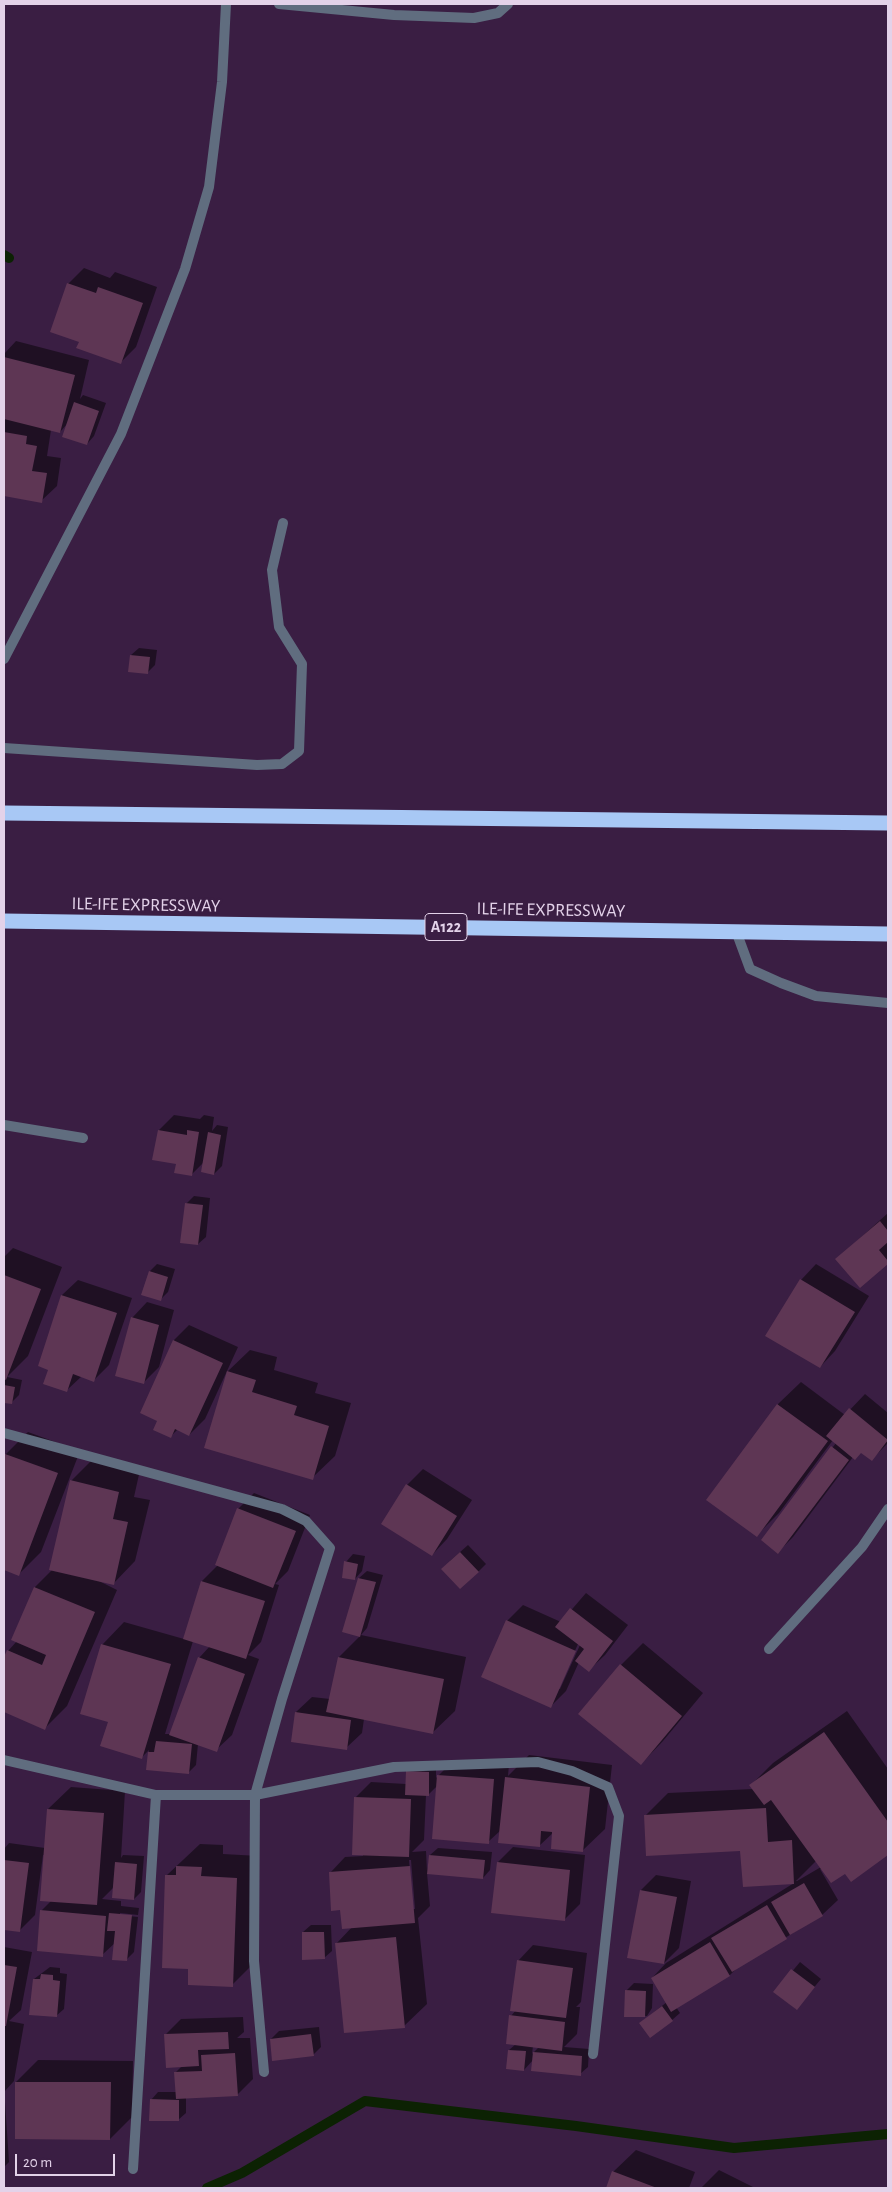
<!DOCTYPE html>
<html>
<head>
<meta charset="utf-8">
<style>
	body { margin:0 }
	#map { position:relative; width:892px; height:2192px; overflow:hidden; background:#3a1e43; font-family:"Alegreya Sans",sans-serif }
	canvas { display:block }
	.frame { position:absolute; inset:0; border:5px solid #e3d2e9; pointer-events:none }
	.scale { position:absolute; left:15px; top:2154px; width:100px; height:22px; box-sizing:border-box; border:2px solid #e3d2e9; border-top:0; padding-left:6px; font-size:15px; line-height:18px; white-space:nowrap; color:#e3d2e9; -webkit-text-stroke:4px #3a1e43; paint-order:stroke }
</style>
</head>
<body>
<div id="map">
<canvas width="892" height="2192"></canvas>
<div class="frame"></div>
<div class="scale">20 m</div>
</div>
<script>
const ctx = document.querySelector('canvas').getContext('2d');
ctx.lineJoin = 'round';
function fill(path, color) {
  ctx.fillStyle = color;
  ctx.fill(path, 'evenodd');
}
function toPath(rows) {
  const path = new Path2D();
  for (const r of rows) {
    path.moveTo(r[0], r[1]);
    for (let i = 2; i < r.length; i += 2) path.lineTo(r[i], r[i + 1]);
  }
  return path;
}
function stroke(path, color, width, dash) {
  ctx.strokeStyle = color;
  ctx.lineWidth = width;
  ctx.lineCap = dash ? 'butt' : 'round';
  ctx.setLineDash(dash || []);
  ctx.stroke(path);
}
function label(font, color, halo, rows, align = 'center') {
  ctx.font = font + ' "Alegreya Sans",sans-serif';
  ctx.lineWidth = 4.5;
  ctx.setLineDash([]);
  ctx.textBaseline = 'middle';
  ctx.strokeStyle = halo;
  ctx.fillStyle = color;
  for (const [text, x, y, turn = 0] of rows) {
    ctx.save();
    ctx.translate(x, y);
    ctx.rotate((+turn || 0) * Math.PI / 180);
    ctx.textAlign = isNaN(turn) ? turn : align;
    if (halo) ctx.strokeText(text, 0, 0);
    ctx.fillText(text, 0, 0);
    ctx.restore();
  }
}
fill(toPath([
	[84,268,110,278,115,272,157,287,136,347,121,362,81,341,68,284],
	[16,341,89,360,80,399,83,395,106,403,94,436,87,444,68,423,60,432,51,430,47,456,61,458,57,486,41,501,4,495,4,354],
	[139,648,157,650,155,665,147,673,131,655],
	[174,1115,200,1119,204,1115,214,1117,212,1131,217,1125,228,1127,222,1166,214,1174,205,1161,191,1175,177,1163,159,1130],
	[194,1196,210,1198,206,1237,198,1244,186,1204],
	[888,1213,888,1262,860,1286,837,1259],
	[13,1248,62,1267,28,1356,7,1377,22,1380,19,1395,11,1403,4,1402,4,1257],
	[157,1264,175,1269,168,1292,160,1300,150,1271],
	[816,1264,869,1296,835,1351,820,1367,801,1280],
	[78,1280,132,1298,109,1365,94,1380,82,1376,67,1390,49,1369,39,1366,62,1295],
	[147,1302,174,1310,159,1367,144,1382,132,1318],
	[189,1325,238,1347,205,1419,189,1435,178,1429,171,1436,158,1420,174,1340],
	[250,1350,277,1357,274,1370,318,1383,315,1393,351,1403,335,1456,312,1478,227,1372],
	[801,1382,845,1415,865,1394,888,1413,888,1443,871,1460,861,1451,853,1457,793,1537,778,1552,762,1540,836,1443,833,1440,779,1513,757,1535,708,1500,778,1404],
	[28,1432,80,1451,41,1552,19,1574,4,1568,4,1460,6,1454],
	[93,1459,140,1470,134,1497,150,1500,135,1561,113,1584,95,1579,117,1590,67,1706,45,1728,4,1711,4,1660,8,1651,17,1641,12,1639,35,1587,53,1569,71,1481],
	[423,1469,472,1500,447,1539,432,1555,383,1523,407,1485],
	[254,1493,310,1515,288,1571,275,1584,279,1585,261,1642,248,1655,259,1659,232,1735,216,1750,198,1744,196,1765,189,1772,148,1769,149,1750,142,1757,109,1721,102,1645,124,1622,184,1639,202,1581,218,1565,238,1509],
	[193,1641,210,1646,199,1658,171,1734,165,1734],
	[468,1545,486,1564,478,1572,450,1561],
	[353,1554,365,1556,362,1571,355,1579,346,1562],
	[367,1571,383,1575,367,1628,361,1635,466,1657,455,1711,432,1733,364,1719,362,1733,346,1748,296,1712,312,1697,330,1699,339,1657,360,1636,359,1578],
	[586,1593,628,1625,605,1655,589,1670,579,1662,566,1691,551,1706,507,1621,523,1605,561,1622],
	[578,1644,580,1645,560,1689,558,1689],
	[643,1643,703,1693,663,1741,641,1764,621,1665],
	[847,1711,888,1769,888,1854,851,1880,846,1872,820,1869,838,1900,822,1915,738,1967,730,1975,676,2007,680,2013,672,2020,640,2023,667,2002,652,1978,666,1963,794,1883,741,1849,645,1816,668,1793,753,1789,751,1785,773,1763],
	[816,1861,821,1867,797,1881,796,1881],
	[529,1755,612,1765,605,1829,582,1851,554,1832,539,1846,501,1830,488,1842,438,1785,428,1795,426,1795,424,1840,412,1852,426,1851,427,1871,430,1855,438,1848,492,1852,490,1870,483,1878,427,1873,430,1906,418,1918,427,2004,404,2026,336,1944,353,1926,342,1909,330,1873,345,1857,363,1856,355,1798,371,1782,406,1784,407,1771,436,1765,436,1778,454,1760,509,1764,508,1776],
	[409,1860,411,1860,415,1909,413,1909],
	[71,1787,125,1791,121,1858,123,1855,144,1856,141,1892,134,1899,114,1887,102,1899,121,1901,121,1906,139,1908,138,1915,120,1913,120,1915,138,1917,134,1952,127,1959,116,1942,102,1955,41,1911,51,1901,45,1855,43,1855,35,1915,19,1931,4,1929,4,1849,9,1843,45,1848,48,1809],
	[200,1844,223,1845,223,1854,259,1856,254,1963,232,1985,190,1968,167,1875],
	[513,1847,585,1855,580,1904,564,1920,498,1862],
	[656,1875,691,1881,679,1948,664,1963,641,1890],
	[311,1925,331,1925,332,1951,324,1958,303,1932],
	[533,1945,587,1953,581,2002,576,2007,580,2007,577,2034,564,2047,589,2049,588,2067,580,2074,533,2060,524,2070,509,2050,516,2044,511,2016,516,2010,518,1961],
	[533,2046,539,2047,532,2054],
	[4,1947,32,1952,21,2010,9,2021,24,2024,14,2081,4,2092],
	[800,1962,821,1979,796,2009,775,1992],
	[50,1967,60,1968,60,1973,67,1974,64,2009,56,2016,34,1979],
	[634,1983,653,1984,652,2008,647,2016,625,2015,626,1991],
	[243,2017,244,2032,237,2038,250,2038,253,2079,237,2095,186,2097,186,2113,178,2120,151,2100,158,2092,176,2092,175,2073,182,2066,166,2034,181,2019],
	[319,2027,321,2047,313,2055,271,2039,279,2031],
	[38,2060,133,2061,132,2117,110,2139,16,2082],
	[4,2102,5,2102,9,2162,4,2167],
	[636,2150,695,2172,689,2188,607,2188,613,2172],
	[719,2170,755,2188,701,2188]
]), '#0007');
stroke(toPath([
	[4,255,9,258],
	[207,2188,242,2173,365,2101,576,2126,734,2148,888,2134]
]), '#0c2203', 10);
fill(toPath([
	[67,283,96,293,98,287,143,303,121,364,76,348,79,342,50,332],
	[4,357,75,375,60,433,4,419],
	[74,402,99,411,87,445,62,437],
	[4,432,27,436,26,444,37,446,32,471,47,473,42,503,4,496],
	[130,655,150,657,148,674,128,672],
	[158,1130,187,1135,187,1130,199,1132,192,1176,174,1173,176,1164,152,1160],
	[208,1132,221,1135,214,1175,201,1172],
	[185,1203,203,1205,198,1245,180,1243],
	[880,1221,888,1231,888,1242,879,1250,888,1261,888,1264,860,1288,835,1259],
	[149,1271,168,1277,161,1301,141,1295],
	[4,1275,41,1289,6,1380,4,1379],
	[800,1279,855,1312,820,1368,765,1336],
	[61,1295,117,1313,94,1382,73,1374,67,1392,43,1384,48,1370,38,1366],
	[131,1317,159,1325,144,1384,115,1376],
	[173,1340,223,1363,189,1436,175,1429,171,1438,153,1430,157,1421,140,1413],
	[227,1371,256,1380,252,1392,297,1406,294,1415,329,1426,313,1480,204,1448],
	[4,1385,15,1387,12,1404,4,1403],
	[777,1404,828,1441,757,1537,706,1500],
	[849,1408,888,1440,872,1461,861,1453,855,1460,826,1436],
	[831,1446,849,1460,778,1554,761,1540],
	[5,1454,58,1473,19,1576,4,1570],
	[70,1480,119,1492,113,1519,128,1522,114,1585,49,1570],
	[406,1484,457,1516,432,1556,381,1524],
	[237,1508,296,1531,273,1588,215,1565],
	[460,1552,479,1572,460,1589,441,1569],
	[344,1561,358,1564,355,1580,342,1578],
	[358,1578,376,1582,360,1637,342,1632],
	[201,1581,265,1601,246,1659,183,1639],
	[34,1587,95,1612,45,1730,4,1712,4,1657,7,1650,42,1665,46,1655,11,1640],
	[570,1608,613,1641,589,1672,575,1661,584,1649,555,1627],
	[506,1620,576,1651,551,1708,481,1677],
	[101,1644,171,1664,142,1759,100,1746,108,1722,80,1714],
	[198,1657,245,1674,217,1752,169,1735],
	[338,1657,444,1679,433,1734,326,1712],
	[620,1664,682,1716,641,1765,578,1714],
	[295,1712,351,1720,347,1750,291,1742],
	[824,1732,888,1822,888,1855,851,1882,845,1874,831,1883,771,1800,764,1805,749,1785],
	[156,1741,192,1744,189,1774,146,1770,148,1752,154,1752],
	[406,1771,429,1772,429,1796,405,1795],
	[437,1775,494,1779,489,1844,432,1839],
	[505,1777,590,1787,583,1852,551,1849,552,1832,541,1831,540,1847,498,1843],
	[354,1797,411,1799,409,1857,352,1855],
	[766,1808,768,1842,792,1840,794,1884,743,1887,740,1851,646,1856,644,1815],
	[47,1809,104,1813,97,1905,40,1901],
	[429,1855,485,1860,483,1879,427,1874],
	[4,1860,29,1863,20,1932,4,1930],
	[115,1862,137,1864,134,1900,112,1898],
	[497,1862,570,1870,565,1921,491,1913],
	[176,1866,202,1867,201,1876,237,1878,233,1987,188,1985,188,1969,162,1968,165,1875,176,1875],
	[410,1866,415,1923,342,1929,340,1910,331,1911,329,1872],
	[804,1883,823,1916,790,1935,771,1902],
	[640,1890,677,1897,664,1964,627,1958],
	[767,1905,787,1939,732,1972,711,1938],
	[40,1910,106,1916,103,1957,37,1951],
	[109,1913,132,1915,127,1961,112,1960,115,1931,107,1931],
	[302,1932,324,1932,325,1959,302,1960],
	[396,1937,405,2028,344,2033,335,1943],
	[710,1942,730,1976,671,2012,651,1978],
	[517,1960,573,1968,566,2018,510,2011],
	[4,1965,17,1967,6,2026,4,2026],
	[791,1969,815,1987,797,2010,773,1992],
	[41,1974,53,1975,53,1980,60,1981,57,2017,29,2015,33,1979,40,1979],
	[625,1990,646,1991,645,2017,624,2017],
	[662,2006,673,2021,650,2038,639,2023],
	[509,2015,565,2022,562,2051,506,2044],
	[228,2032,229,2049,198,2050,199,2066,166,2068,164,2034],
	[311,2034,314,2056,272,2061,270,2039],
	[508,2050,526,2051,524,2071,506,2069],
	[533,2052,582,2056,581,2076,531,2071],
	[235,2053,238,2096,176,2099,174,2072,202,2071,201,2055],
	[15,2082,111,2082,110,2140,15,2139],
	[150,2099,179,2100,179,2121,149,2121],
	[612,2171,657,2188,606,2188]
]), '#5e3654');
stroke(toPath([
	[4,748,257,765,282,764,299,751,302,664,279,627,272,570,283,523],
	[736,931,750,969,781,983,816,996,888,1003],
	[4,1125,83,1138],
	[769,1649,862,1547,888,1509]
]), '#606d7f', 10);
stroke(toPath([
	[279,4,394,15,474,18,498,13,508,4],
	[4,659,121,434,185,269,209,187,222,82,226,4],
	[4,1433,282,1509,306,1521,330,1548,282,1699,255,1795,254,1961,264,2072],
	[4,1760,156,1795,255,1795,394,1767,538,1762,572,1771,608,1787,619,1816,593,2054],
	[133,2169,156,1795]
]), '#606d7f', 10);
stroke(toPath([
	[4,813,888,823],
	[4,921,888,934]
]), '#a8c8f5', 15);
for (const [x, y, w] of [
	[446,927,42]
]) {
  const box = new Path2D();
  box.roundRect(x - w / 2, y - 13.5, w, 27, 4);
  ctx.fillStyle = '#3a1e43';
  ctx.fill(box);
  stroke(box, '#e3d2e9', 1);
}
label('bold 16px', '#e3d2e9', null, [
	["A122",446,927]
]);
label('18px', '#e3d2e9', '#3a1e43', [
	["ILE-IFE EXPRESSWAY",146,905,1],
	["ILE-IFE EXPRESSWAY",551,910,1]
]);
</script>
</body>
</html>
